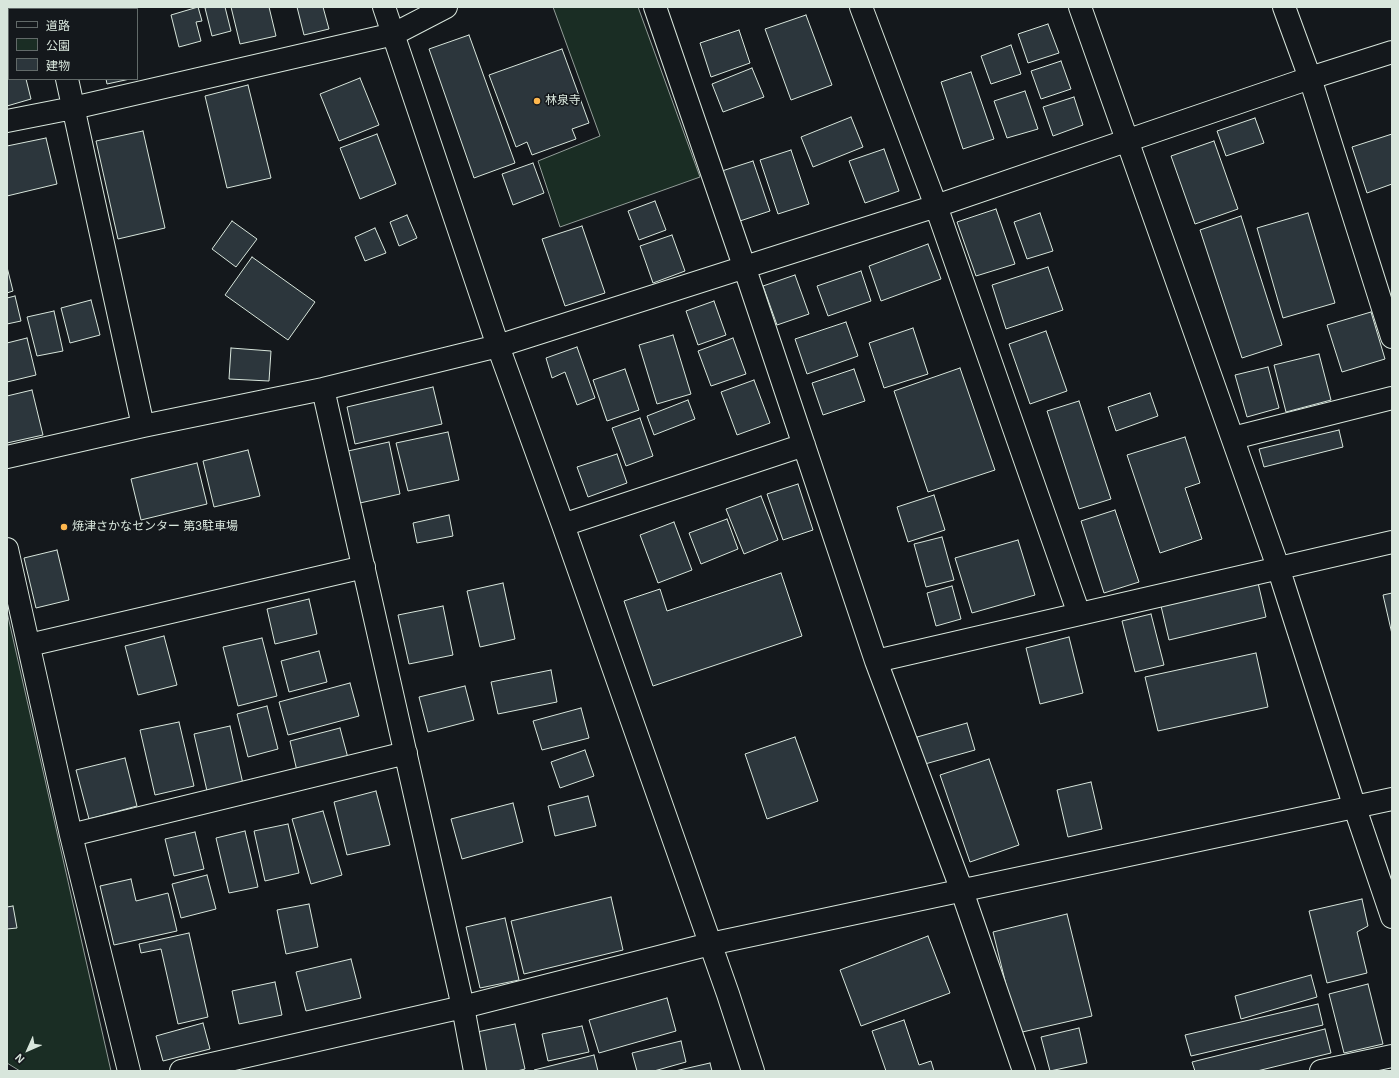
<!DOCTYPE html>
<html>
<head>
<meta charset="utf-8">
<style>
	body { margin:0 }
	#map { position:relative; width:1399px; height:1078px; overflow:hidden; background:#14181c; font-family:Helvetica,"Noto Sans JP",sans-serif }
	canvas { display:block }
	.frame { position:absolute; inset:0; border:8px solid #d8e6dc; pointer-events:none }
	.legend { position:absolute; left:8px; top:8px; width:130px; height:72px; box-sizing:border-box; background:#14181c; border:1px solid #626a69; margin:0; padding:5px 7px; list-style:none; font-size:12px; color:#d8e6dc }
	.legend li { display:flex; align-items:center; gap:8px; height:20px }
	.legend b { width:20px; border:1px solid #626a69 }
	.north { position:absolute; left:8px; top:1030px; width:40px; height:40px; -webkit-text-stroke:3px #14181c; paint-order:stroke; rotate:225deg; font-size:11px; font-weight:700; line-height:16px; text-align:center; color:#d8e6dc }
	.north::after { content:''; display:block; margin:auto; width:14px; height:18px; background:#d8e6dc; clip-path:polygon(50% 0,100% 100%,50% 72%,0 100%) }
</style>
</head>
<body>
<div id="map">
<canvas width="1399" height="1078"></canvas>
<div class="frame"></div>
<ul class="legend">
<li><b style="height:5px;background:#14181c"></b>道路</li>
<li><b style="height:11px;background:#1a2d24"></b>公園</li>
<li><b style="height:11px;background:#2c363c"></b>建物</li>
</ul>
<div class="north">N</div>
</div>
<script>
const ctx = document.querySelector('canvas').getContext('2d');
ctx.lineJoin = 'round';
function fill(path, color) {
  ctx.fillStyle = color;
  ctx.fill(path, 'evenodd');
}
function toPath(rows) {
  const path = new Path2D();
  for (const r of rows) {
    path.moveTo(r[0], r[1]);
    for (let i = 2; i < r.length; i += 2) path.lineTo(r[i], r[i + 1]);
  }
  return path;
}
function stroke(path, color, width, dash) {
  ctx.strokeStyle = color;
  ctx.lineWidth = width;
  ctx.lineCap = dash ? 'butt' : 'round';
  ctx.setLineDash(dash || []);
  ctx.stroke(path);
}
function label(font, color, halo, rows, align = 'center') {
  ctx.font = font + ' Helvetica,"Noto Sans JP",sans-serif';
  ctx.lineWidth = 3;
  ctx.setLineDash([]);
  ctx.textBaseline = 'middle';
  ctx.strokeStyle = halo;
  ctx.fillStyle = color;
  for (const [text, x, y, turn = 0] of rows) {
    ctx.save();
    ctx.translate(x, y);
    ctx.rotate((+turn || 0) * Math.PI / 180);
    ctx.textAlign = isNaN(turn) ? turn : align;
    if (halo) ctx.strokeText(text, 0, 0);
    ctx.fillText(text, 0, 0);
    ctx.restore();
  }
}
const green = toPath([
	[553,7,638,7,700,177,560,227,538,161,600,136,553,7],
	[7,612,111,1071,20,1071,7,1063,7,612]
]);
fill(green, '#1a2d24');
stroke(green, '#939e99', 1);
const building = toPath([
	[59,7,127,7,127,9,60,9,59,7],
	[198,7,202,21,196,22,201,41,179,47,171,15,198,7],
	[209,7,225,7,231,31,212,36,205,8,209,7],
	[231,7,269,7,276,36,240,44,231,7],
	[297,7,323,7,329,29,304,35,297,7],
	[806,15,832,85,791,100,765,29,806,15],
	[1048,24,1059,53,1028,63,1018,34,1048,24],
	[739,30,750,63,711,77,700,43,739,30],
	[469,35,515,163,474,178,429,49,469,35],
	[1011,45,1021,74,991,84,981,56,1011,45],
	[9,46,9,79,26,79,31,99,7,106,7,47,9,46],
	[562,49,589,123,572,129,576,139,532,155,527,142,516,147,489,75,562,49],
	[1061,61,1071,89,1041,99,1031,71,1061,61],
	[752,68,764,97,723,112,712,84,752,68],
	[971,72,994,139,963,149,941,82,971,72],
	[360,78,379,125,339,141,320,94,360,78],
	[106,79,130,79,107,84,106,79],
	[248,85,271,178,227,188,205,96,248,85],
	[1025,91,1038,129,1007,138,994,101,1025,91],
	[1074,97,1083,125,1053,136,1043,107,1074,97],
	[851,117,863,147,813,167,801,137,851,117],
	[1255,118,1264,143,1226,156,1217,131,1255,118],
	[143,131,165,228,118,239,96,141,143,131],
	[377,134,396,184,360,199,340,148,377,134],
	[1392,134,1392,184,1367,193,1352,147,1392,134],
	[46,138,57,184,7,196,7,146,46,138],
	[1214,141,1238,209,1195,224,1171,156,1214,141],
	[884,149,899,191,865,203,849,161,884,149],
	[791,150,809,204,778,214,760,160,791,150],
	[753,161,770,211,740,221,722,171,753,161],
	[533,163,544,193,513,205,502,174,533,163],
	[655,201,666,230,639,240,628,211,655,201],
	[996,209,1015,264,976,276,957,222,996,209],
	[1040,213,1053,251,1027,259,1014,222,1040,213],
	[1308,213,1335,303,1283,318,1257,228,1308,213],
	[407,215,417,238,399,246,390,222,407,215],
	[1241,216,1282,345,1242,358,1200,230,1241,216],
	[232,221,257,239,236,267,212,249,232,221],
	[582,226,605,293,565,306,542,239,582,226],
	[375,228,386,253,365,261,355,237,375,228],
	[672,235,685,271,653,283,640,246,672,235],
	[928,244,941,279,881,301,869,266,928,244],
	[252,257,315,302,288,340,225,295,252,257],
	[7,267,13,291,7,293,7,267],
	[1048,267,1063,310,1006,329,992,285,1048,267],
	[861,271,871,301,828,316,817,286,861,271],
	[795,275,809,314,777,325,763,286,795,275],
	[15,296,21,321,7,324,7,298,15,296],
	[91,300,100,335,70,343,61,308,91,300],
	[714,301,726,335,698,345,686,311,714,301],
	[54,311,63,351,37,356,27,317,54,311],
	[1371,312,1385,359,1342,372,1327,325,1371,312],
	[846,322,858,356,807,374,795,339,846,322],
	[913,328,928,374,884,388,869,343,913,328],
	[1046,331,1067,391,1030,404,1009,344,1046,331],
	[673,335,691,394,657,404,639,345,673,335],
	[27,338,36,375,7,382,7,343,27,338],
	[733,338,746,374,711,386,698,351,733,338],
	[577,347,595,398,577,405,565,372,552,378,546,358,577,347],
	[231,348,271,351,269,381,229,379,231,348],
	[1319,354,1331,400,1286,412,1274,365,1319,354],
	[1268,367,1279,408,1247,417,1235,375,1268,367],
	[960,368,995,470,928,492,894,391,960,368],
	[625,369,639,410,607,421,593,380,625,369],
	[854,369,865,401,823,415,812,383,854,369],
	[754,380,770,423,737,435,721,392,754,380],
	[433,387,442,424,355,444,347,407,433,387],
	[32,390,43,435,7,443,7,396,32,390],
	[1150,393,1158,416,1116,431,1108,407,1150,393],
	[688,400,695,419,654,435,647,416,688,400],
	[1079,401,1111,499,1079,509,1047,411,1079,401],
	[640,418,653,456,626,466,612,428,640,418],
	[1339,430,1343,447,1264,467,1259,449,1339,430],
	[448,432,459,480,408,491,396,443,448,432],
	[1185,437,1200,483,1185,488,1202,539,1160,553,1127,455,1185,437],
	[389,442,400,494,360,503,348,451,389,442],
	[248,450,260,496,214,507,203,461,248,450],
	[617,454,627,483,588,497,577,467,617,454],
	[197,463,207,504,141,520,131,479,197,463],
	[798,484,813,530,783,540,767,494,798,484],
	[934,495,945,530,908,542,897,507,934,495],
	[761,496,778,540,744,554,726,509,761,496],
	[1115,510,1139,582,1104,593,1081,521,1115,510],
	[449,515,453,536,417,543,413,523,449,515],
	[727,519,738,549,701,564,689,533,727,519],
	[674,522,692,570,658,583,640,535,674,522],
	[942,537,954,580,926,587,914,544,942,537],
	[1018,540,1035,595,972,613,955,558,1018,540],
	[57,550,69,600,36,608,24,558,57,550],
	[781,573,802,636,653,686,624,601,660,589,667,611,781,573],
	[503,583,515,639,480,647,467,591,503,583],
	[1258,583,1266,617,1169,640,1161,606,1258,583],
	[952,586,961,619,936,626,927,593,952,586],
	[1392,593,1392,634,1383,595,1392,593],
	[309,599,317,634,275,644,267,609,309,599],
	[443,606,453,655,409,664,398,615,443,606],
	[1151,614,1164,665,1135,672,1122,621,1151,614],
	[164,636,177,685,138,695,125,646,164,636],
	[1069,637,1083,693,1040,704,1026,648,1069,637],
	[262,638,277,696,238,706,223,647,262,638],
	[319,651,327,682,289,692,281,661,319,651],
	[1256,653,1268,707,1158,731,1145,677,1256,653],
	[551,670,557,702,498,714,491,682,551,670],
	[350,683,359,716,288,735,279,702,350,683],
	[465,686,474,720,428,732,419,697,465,686],
	[267,706,278,749,248,757,237,714,267,706],
	[581,708,589,738,542,750,533,721,581,708],
	[179,722,194,786,155,795,140,730,179,722],
	[967,723,975,750,925,764,917,737,967,723],
	[230,726,243,784,207,791,194,734,230,726],
	[340,728,348,758,297,771,290,741,340,728],
	[795,737,818,801,767,819,745,754,795,737],
	[585,750,594,776,560,788,551,762,585,750],
	[125,758,137,806,89,819,76,770,125,758],
	[989,759,1019,845,970,862,940,775,989,759],
	[1091,782,1102,829,1068,837,1057,790,1091,782],
	[376,791,390,845,347,855,334,802,376,791],
	[588,796,596,826,555,836,548,806,588,796],
	[513,803,523,842,462,859,451,819,513,803],
	[323,811,342,875,311,884,292,819,323,811],
	[288,824,299,873,265,881,254,831,288,824],
	[245,831,258,887,229,893,216,838,245,831],
	[195,832,204,869,174,876,165,839,195,832],
	[207,875,216,909,181,918,172,884,207,875],
	[131,879,136,901,168,893,177,931,114,945,100,886,131,879],
	[611,897,623,950,524,974,511,921,611,897],
	[1362,899,1368,926,1357,932,1367,973,1327,983,1309,911,1362,899],
	[309,904,318,947,286,954,277,910,309,904],
	[13,906,17,928,7,929,7,907,13,906],
	[1067,914,1092,1016,1018,1033,993,932,1067,914],
	[505,918,519,980,480,988,466,927,505,918],
	[189,933,208,1017,178,1024,161,949,141,953,139,944,189,933],
	[928,936,950,993,861,1026,840,970,928,936],
	[351,959,361,998,306,1011,296,972,351,959],
	[1311,975,1317,997,1241,1019,1235,996,1311,975],
	[275,982,282,1015,239,1024,232,991,275,982],
	[1368,984,1383,1044,1344,1053,1329,994,1368,984],
	[667,998,676,1031,599,1053,589,1020,667,998],
	[1318,1004,1323,1025,1191,1056,1185,1035,1318,1004],
	[904,1020,919,1065,931,1061,934,1071,886,1071,872,1031,904,1020],
	[203,1023,210,1049,163,1061,156,1036,203,1023],
	[515,1024,525,1069,517,1071,485,1071,477,1032,515,1024],
	[582,1026,589,1052,548,1061,542,1034,582,1026],
	[1079,1028,1087,1063,1050,1071,1041,1037,1079,1028],
	[1325,1029,1331,1053,1257,1071,1195,1071,1192,1062,1325,1029],
	[681,1041,686,1062,654,1071,637,1071,632,1053,681,1041],
	[594,1055,598,1071,534,1071,534,1070,594,1055],
	[710,1063,712,1071,675,1071,710,1063]
]);
fill(building, '#2c363c');
stroke(building, '#d8e6dc', 1);
const minor = toPath([
	[51,7,51,9],
	[384,7,498,346,563,525,728,994,753,1071],
	[655,7,744,266,876,661,962,891,1024,1071],
	[861,7,936,206,1079,614],
	[1080,7,1278,567,1355,808,1392,917],
	[1284,7,1310,78,1392,337],
	[67,79,143,426],
	[7,121,73,108,394,34,446,7],
	[323,389,463,1007,475,1071],
	[1233,438,1392,398],
	[7,457,143,426,323,389,498,346,936,206,1310,78,1392,52],
	[563,525,804,445],
	[7,549,71,835,129,1071],
	[29,645,364,567],
	[876,661,1392,542],
	[71,835,406,753],
	[181,1071,463,1007,710,944,1392,799],
	[1321,1071,1392,1056]
]);
stroke(minor, '#d8e6dc', 24);
stroke(minor, '#14181c', 22);
for (const [x, y, r, color] of [
	[537,101,4,"#ffb74d"],
	[64,527,4,"#ffb74d"]
]) {
  const dot = new Path2D();
  dot.arc(x, y, r, 0, 2 * Math.PI);
  ctx.fillStyle = color;
  ctx.fill(dot);
  stroke(dot, '#14181c', 1.5);
}
label('12px', '#d8e6dc', '#14181c', [
	["林泉寺",545,101],
	["焼津さかなセンター 第3駐車場",72,527]
], 'left');
</script>
</body>
</html>
